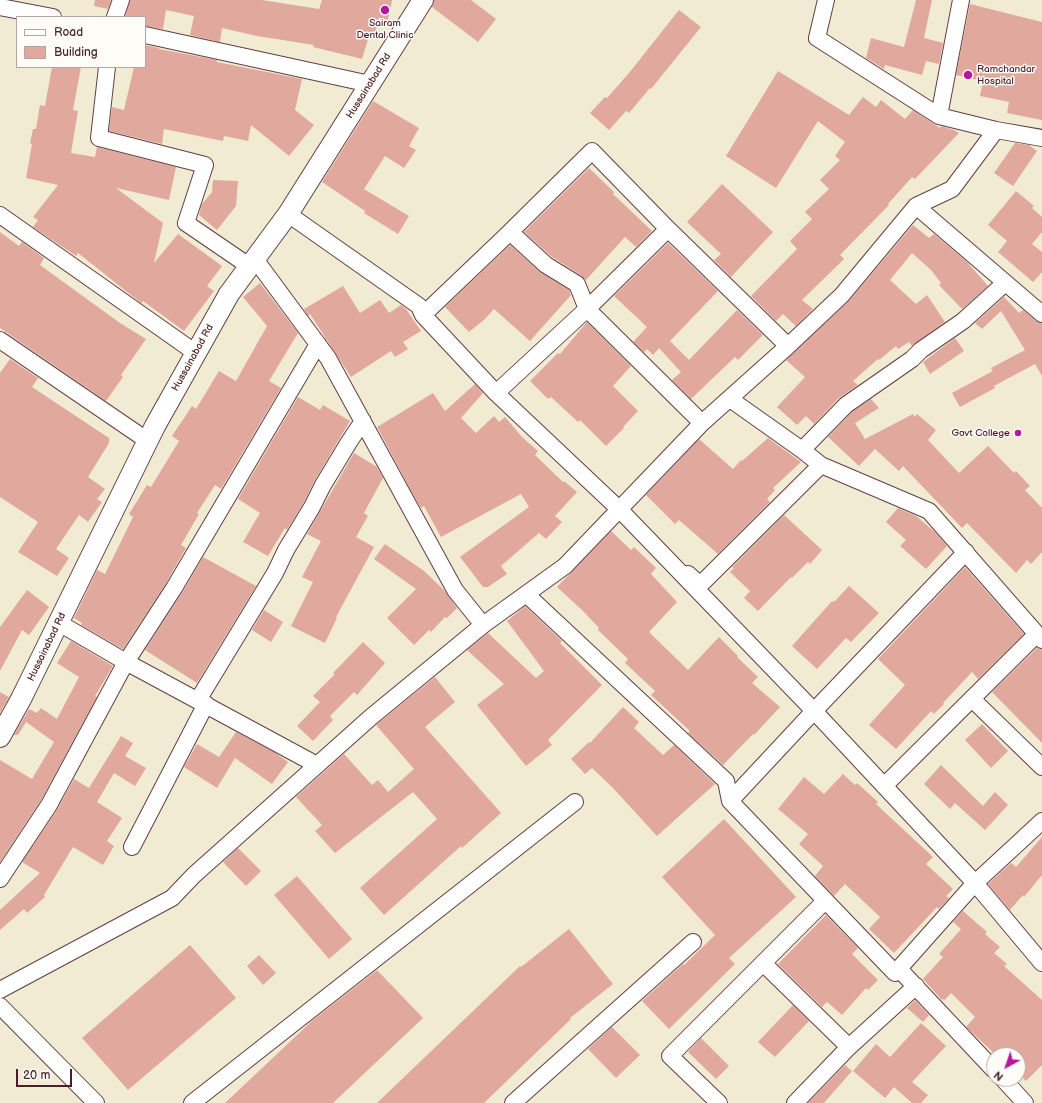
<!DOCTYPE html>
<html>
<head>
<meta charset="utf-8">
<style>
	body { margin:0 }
	#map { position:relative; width:1042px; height:1103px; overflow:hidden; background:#f1ebd3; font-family:"Balsamiq Sans",sans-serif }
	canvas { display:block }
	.legend { position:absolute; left:16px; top:16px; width:130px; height:52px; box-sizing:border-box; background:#fdfcf7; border:1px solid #b5a4a5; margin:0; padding:5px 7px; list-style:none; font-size:12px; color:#4a1f2b }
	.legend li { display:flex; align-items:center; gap:8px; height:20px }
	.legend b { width:20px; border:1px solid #b5a4a5 }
	.north { position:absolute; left:986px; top:1047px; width:40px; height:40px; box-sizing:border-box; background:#fdfcf7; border:1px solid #b5a4a5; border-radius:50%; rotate:220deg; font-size:11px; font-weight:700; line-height:16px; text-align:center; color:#4a1f2b }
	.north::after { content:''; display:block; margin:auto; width:14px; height:18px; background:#b5179e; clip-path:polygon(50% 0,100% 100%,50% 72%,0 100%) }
	.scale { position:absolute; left:16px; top:1069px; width:56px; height:18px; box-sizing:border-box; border:2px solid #4a1f2b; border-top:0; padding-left:5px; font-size:12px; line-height:14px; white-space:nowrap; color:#4a1f2b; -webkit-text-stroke:3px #fdfcf7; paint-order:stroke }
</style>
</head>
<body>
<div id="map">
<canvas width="1042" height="1103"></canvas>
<ul class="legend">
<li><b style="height:5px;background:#fff"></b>Road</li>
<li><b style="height:11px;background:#e1a99d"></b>Building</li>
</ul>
<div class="north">N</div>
<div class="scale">20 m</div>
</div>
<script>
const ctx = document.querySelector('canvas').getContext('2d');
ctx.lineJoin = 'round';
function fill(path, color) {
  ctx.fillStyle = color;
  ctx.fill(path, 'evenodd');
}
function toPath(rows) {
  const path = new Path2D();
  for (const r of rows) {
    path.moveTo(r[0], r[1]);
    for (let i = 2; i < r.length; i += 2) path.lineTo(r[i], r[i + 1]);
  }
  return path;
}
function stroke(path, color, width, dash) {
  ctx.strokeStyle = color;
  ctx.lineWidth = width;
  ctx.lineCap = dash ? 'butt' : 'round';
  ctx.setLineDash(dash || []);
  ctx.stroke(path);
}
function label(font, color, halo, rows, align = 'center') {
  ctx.font = font + ' "Balsamiq Sans",sans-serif';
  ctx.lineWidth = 3;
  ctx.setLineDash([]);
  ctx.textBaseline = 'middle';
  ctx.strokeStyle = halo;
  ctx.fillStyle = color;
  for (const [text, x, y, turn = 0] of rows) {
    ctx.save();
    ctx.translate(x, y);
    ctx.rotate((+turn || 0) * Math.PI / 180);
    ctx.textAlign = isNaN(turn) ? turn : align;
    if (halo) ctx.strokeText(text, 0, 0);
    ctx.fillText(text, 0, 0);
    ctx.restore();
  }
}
fill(toPath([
	[95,0,111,0,108,9,94,6],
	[130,0,262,0,319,9,322,0,392,0,388,20,379,18,374,37,369,36,362,59,313,47,314,45,257,36,222,28,220,42,190,35,194,16,166,10,163,29,145,26,145,17,125,17],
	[434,0,471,0,496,19,478,42,432,7],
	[916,0,932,0,924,38,943,43,939,64,926,61,922,75,885,65,884,69,866,58,871,38,904,47],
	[970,4,1042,22,1042,120,1007,113,1009,102,980,96,983,81,956,75],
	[679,10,701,27,651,89,650,88,629,113,626,111,609,130,590,113,605,97,607,98,629,73],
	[145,45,159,48,159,49,217,60,217,62,302,79,295,110,314,125,289,156,251,125,248,141,224,136,223,141,164,129,162,144,109,131,112,107,124,110,134,67,145,67],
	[52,67,81,67,73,110,78,111,71,153,95,157,97,147,176,167,169,200,116,188,163,223,154,263,178,234,222,266,207,286,214,291,184,331,143,301,141,303,78,253,76,256,33,227,38,220,33,217,58,185,26,178,32,144,30,143,33,129,36,129,40,105,45,106],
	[778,71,849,115,863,97,876,107,881,100,905,119,913,110,940,128,941,126,954,130,959,133,915,179,912,177,888,204,889,205,840,255,844,259,802,300,813,309,796,326,783,314,776,321,751,296,797,249,790,241,812,219,805,212,829,189,820,180,840,160,835,156,845,142,818,121,776,188,726,156],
	[373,101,419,128,409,146,416,150,404,168,385,156,364,189,409,216,398,234,364,213,365,211,322,182],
	[1015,143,1029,145,1037,151,1013,186,994,173],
	[589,168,614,192,613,194,652,231,636,247,625,237,586,280,582,276,552,257,524,232],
	[213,180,238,181,236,206,217,230,199,215,202,204,212,192],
	[722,184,773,232,731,277,714,260,721,254,687,222],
	[1016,191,1034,206,1032,208,1042,217,1042,232,1032,244,1042,252,1042,272,1033,282,998,252,1007,241,988,225],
	[913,225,929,238,934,234,967,262,988,286,962,309,939,285,941,283,931,270,912,253,890,280,916,304,927,295,945,322,912,346,909,342,898,349,896,346,879,360,878,359,853,381,858,385,839,398,814,424,806,416,797,425,777,407,805,377,786,360,849,301],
	[0,232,19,246,22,242,44,258,40,265,120,323,146,339,121,375,123,377,106,401,0,328],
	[668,243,718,291,670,341,689,360,737,310,763,335,738,360,735,357,691,399,672,380,681,372,659,348,653,355,647,349,644,352,633,342,647,327,614,296],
	[510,245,540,272,569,290,571,295,530,341,494,309,485,319,469,332,445,307],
	[260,283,298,333,269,381,281,388,221,489,215,485,197,513,199,514,181,545,186,548,166,583,123,649,81,625,82,623,74,618,97,570,105,574,133,517,129,514,147,485,151,487,179,441,172,436,192,406,196,409,219,371,236,381,267,326,243,297],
	[343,286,360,313,380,300,389,313,401,305,406,309,421,331,403,342,408,349,395,357,391,351,351,377,310,314,308,316,304,309],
	[1004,297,1019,313,1023,310,1036,321,1042,323,1042,376,1035,364,994,386,995,388,960,407,952,393,993,371,991,368,1025,350,1001,311,982,329,975,323],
	[587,322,631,366,613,386,638,411,623,427,624,428,606,446,580,420,578,422,551,397,548,399,530,381,558,353,560,354],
	[955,338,964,351,930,374,923,362],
	[10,359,38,378,32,387,109,438,109,443,88,477,105,489,97,499,102,502,88,522,79,515,56,549,69,558,57,576,18,552,38,522,0,497,0,373],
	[475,384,483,393,461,418,476,433,494,416,499,422,505,417,522,437,538,451,535,455,563,482,564,481,577,492,555,516,562,522,546,539,539,533,501,566,507,574,488,587,483,587,460,557,529,507,521,494,441,537,424,506,421,508,415,498,377,427,433,393,445,411],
	[298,397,320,410,323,405,350,421,315,480,304,502,287,530,285,528,268,556,243,542,260,513,238,499],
	[871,399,879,408,855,423,865,439,913,414,915,417,917,414,936,430,928,440,959,473,988,446,1014,473,1016,471,1030,486,1025,490,1042,508,1042,552,1031,564,1027,560,1016,573,967,523,962,528,903,466,899,471,875,449,859,466,828,437,852,412],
	[768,438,801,462,773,488,775,490,767,499,770,502,718,554,679,520,675,524,646,495,699,439,733,469,741,460,742,461],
	[354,453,377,467,383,478,364,513,368,516,356,537,374,547,336,617,337,618,325,643,291,626,313,582,302,577,321,541,307,534],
	[898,508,916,516,935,532,947,546,926,569,900,546,906,540,886,522],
	[784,515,822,550,810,564,808,562,792,578,791,577,758,611,744,598,750,591,730,572,734,568,732,567],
	[611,531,631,550,634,547,656,568,651,574,677,602,649,632,688,670,719,637,738,656,737,657,758,677,752,683,780,707,754,735,753,734,723,765,688,733,690,731,651,695,655,691,625,663,628,659,598,630,599,628,583,611,557,587],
	[385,544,424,571,445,591,457,608,447,618,445,617,431,632,429,630,414,645,387,618,416,589,374,559],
	[203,557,256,586,197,683,145,650,182,593],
	[965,567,1024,634,978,679,972,672,943,703,944,704,934,714,931,711,896,749,869,725,905,685,878,659],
	[849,586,879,613,851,642,846,638,817,669,792,646,832,601,834,602],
	[27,590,49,607,29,635,22,630,0,671,0,627],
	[525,606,562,641,560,643,602,685,548,740,552,745,526,766,477,705,504,684,467,650,488,633,536,678,544,671,507,621],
	[264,610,283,622,271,642,252,630],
	[71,641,113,666,95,696,97,697,41,800,0,862,0,760,32,779,54,742,26,722,18,735,14,735,29,709,37,713,41,708,57,719,79,677,57,663],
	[363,642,385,663,357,695,354,692,330,716,333,720,313,741,297,726,320,702,313,696,335,674,333,673],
	[1037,648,1042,649,1042,743,992,692],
	[435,677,455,702,425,727,501,813,462,848,461,846,384,915,360,888,437,819,413,792,335,853,315,831,322,825,296,797,344,754,372,785,378,780,388,792,414,769,376,725],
	[0,692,9,697,0,713],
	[623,707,639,722,634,728,663,755,674,745,715,784,657,836,613,788,592,768,585,774,571,759,589,742,590,743],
	[982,724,1008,751,991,768,965,740],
	[236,732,274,752,288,762,272,784,235,758,217,788,184,767,197,744,219,757],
	[121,736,133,743,125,756,146,768,135,786,114,773,97,802,122,818,107,841,114,846,103,865,73,847,44,895,45,897,27,913,24,909,0,930,0,910,40,873,22,862,57,810,74,779,89,788],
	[941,765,983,806,995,792,1008,805,985,830,955,803,950,809,924,784],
	[843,774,855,785,857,783,878,802,876,804,933,857,926,864,953,889,946,896,949,898,939,909,937,907,894,953,869,929,880,917,845,884,834,896,815,876,823,866,799,844,808,834,778,809,804,777,824,794],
	[724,819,796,897,729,958,735,964,669,1029,642,1001,683,964,684,965,715,935,662,877],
	[1042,837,1042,875,1024,897,1023,895,1010,910,988,884,1011,863,1016,867],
	[238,848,261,871,246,886,223,862],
	[297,876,352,939,329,959,274,895],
	[963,911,987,932,985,934,1000,947,994,953,1007,964,1004,966,1042,1000,1042,1065,1026,1081,1018,1073,1018,1055,996,1055,966,1027,975,1017,951,993,945,1000,943,999,942,1000,923,979,943,957,939,954,961,929,953,922],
	[826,915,858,948,852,954,878,980,868,990,866,988,842,1015,827,1002,822,1007,778,964],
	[569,929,613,984,570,1018,571,1019,484,1103,377,1103,520,966,521,967],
	[190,945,236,998,128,1090,82,1038],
	[259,955,276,973,263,985,247,966],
	[377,970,423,1018,333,1103,225,1103,313,1020],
	[915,1000,929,1015,923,1022,907,1008],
	[793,1005,809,1021,775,1057,758,1042],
	[921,1023,946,1046,912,1082,928,1095,921,1103,912,1103,894,1087,885,1098,853,1071,876,1044,890,1057],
	[612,1027,640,1055,616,1078,588,1049],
	[701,1038,729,1066,716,1079,688,1052],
	[845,1065,852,1071,824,1103,808,1103]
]), '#e1a99d');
const minor = toPath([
	[826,0,817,38,939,116,996,130,1042,138],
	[0,7,53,17],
	[115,17,121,0],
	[145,35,370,84],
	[107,67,99,138,205,165,186,223,249,266],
	[939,116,961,0],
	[916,206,952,189,996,130],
	[288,214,419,306,423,315,496,393,620,510,814,711,975,883,1042,963],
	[0,215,196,353],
	[510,232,592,151,668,229],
	[255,259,328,358,455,590,483,625],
	[1005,283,963,321,921,350,912,359,846,405,802,450,821,465,929,511,1042,640],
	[423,315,510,232,546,265,577,284,587,309,702,423],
	[0,340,148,441],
	[496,393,587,309,668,229,788,346],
	[730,399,802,450],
	[688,574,700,585,821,465],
	[526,594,726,781,730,801,895,973,975,883,1042,821],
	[59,623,126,662,317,765],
	[972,699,1042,767],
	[198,700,275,573,286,550,312,507,323,485,349,442,363,421],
	[884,786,1037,634],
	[730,801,814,711,966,552],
	[132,847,206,704],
	[0,879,49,805,126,662,174,588,318,344],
	[763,963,849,1047,795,1103],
	[899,969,994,1070],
	[0,990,172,898,194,875,371,717,483,625,565,566,702,423,788,346,842,295,916,206,1042,314],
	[0,1006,96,1103],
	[849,1047,916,986],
	[1003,1079,1025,1103],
	[192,1103,575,802],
	[513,1103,693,942],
	[719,1103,670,1056,825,901]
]);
const tertiary = toPath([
	[0,737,21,699,155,426,229,294,288,214,423,0]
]);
stroke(minor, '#633e44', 18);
stroke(tertiary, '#633e44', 22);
stroke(minor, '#fff', 16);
stroke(tertiary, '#fff', 20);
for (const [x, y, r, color] of [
	[385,10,5,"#b5179e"],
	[968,75,5,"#b5179e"],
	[1018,433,4,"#b5179e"]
]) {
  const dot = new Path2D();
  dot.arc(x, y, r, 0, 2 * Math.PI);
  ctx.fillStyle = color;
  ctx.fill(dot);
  stroke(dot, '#fdfcf7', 1.5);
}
label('10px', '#4a1f2b', '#fdfcf7', [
	["Sairam",385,23],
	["Dental Clinic",385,35],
	["Ramchandar",977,69,"left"],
	["Hospital",977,81,"left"],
	["Govt College",1010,433,"right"]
]);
label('10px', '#4a1f2b', '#fdfcf7', [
	["Hussainabad Rd",369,86,-58],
	["Hussainabad Rd",193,358,-61],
	["Hussainabad Rd",47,647,-64]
]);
</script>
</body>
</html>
